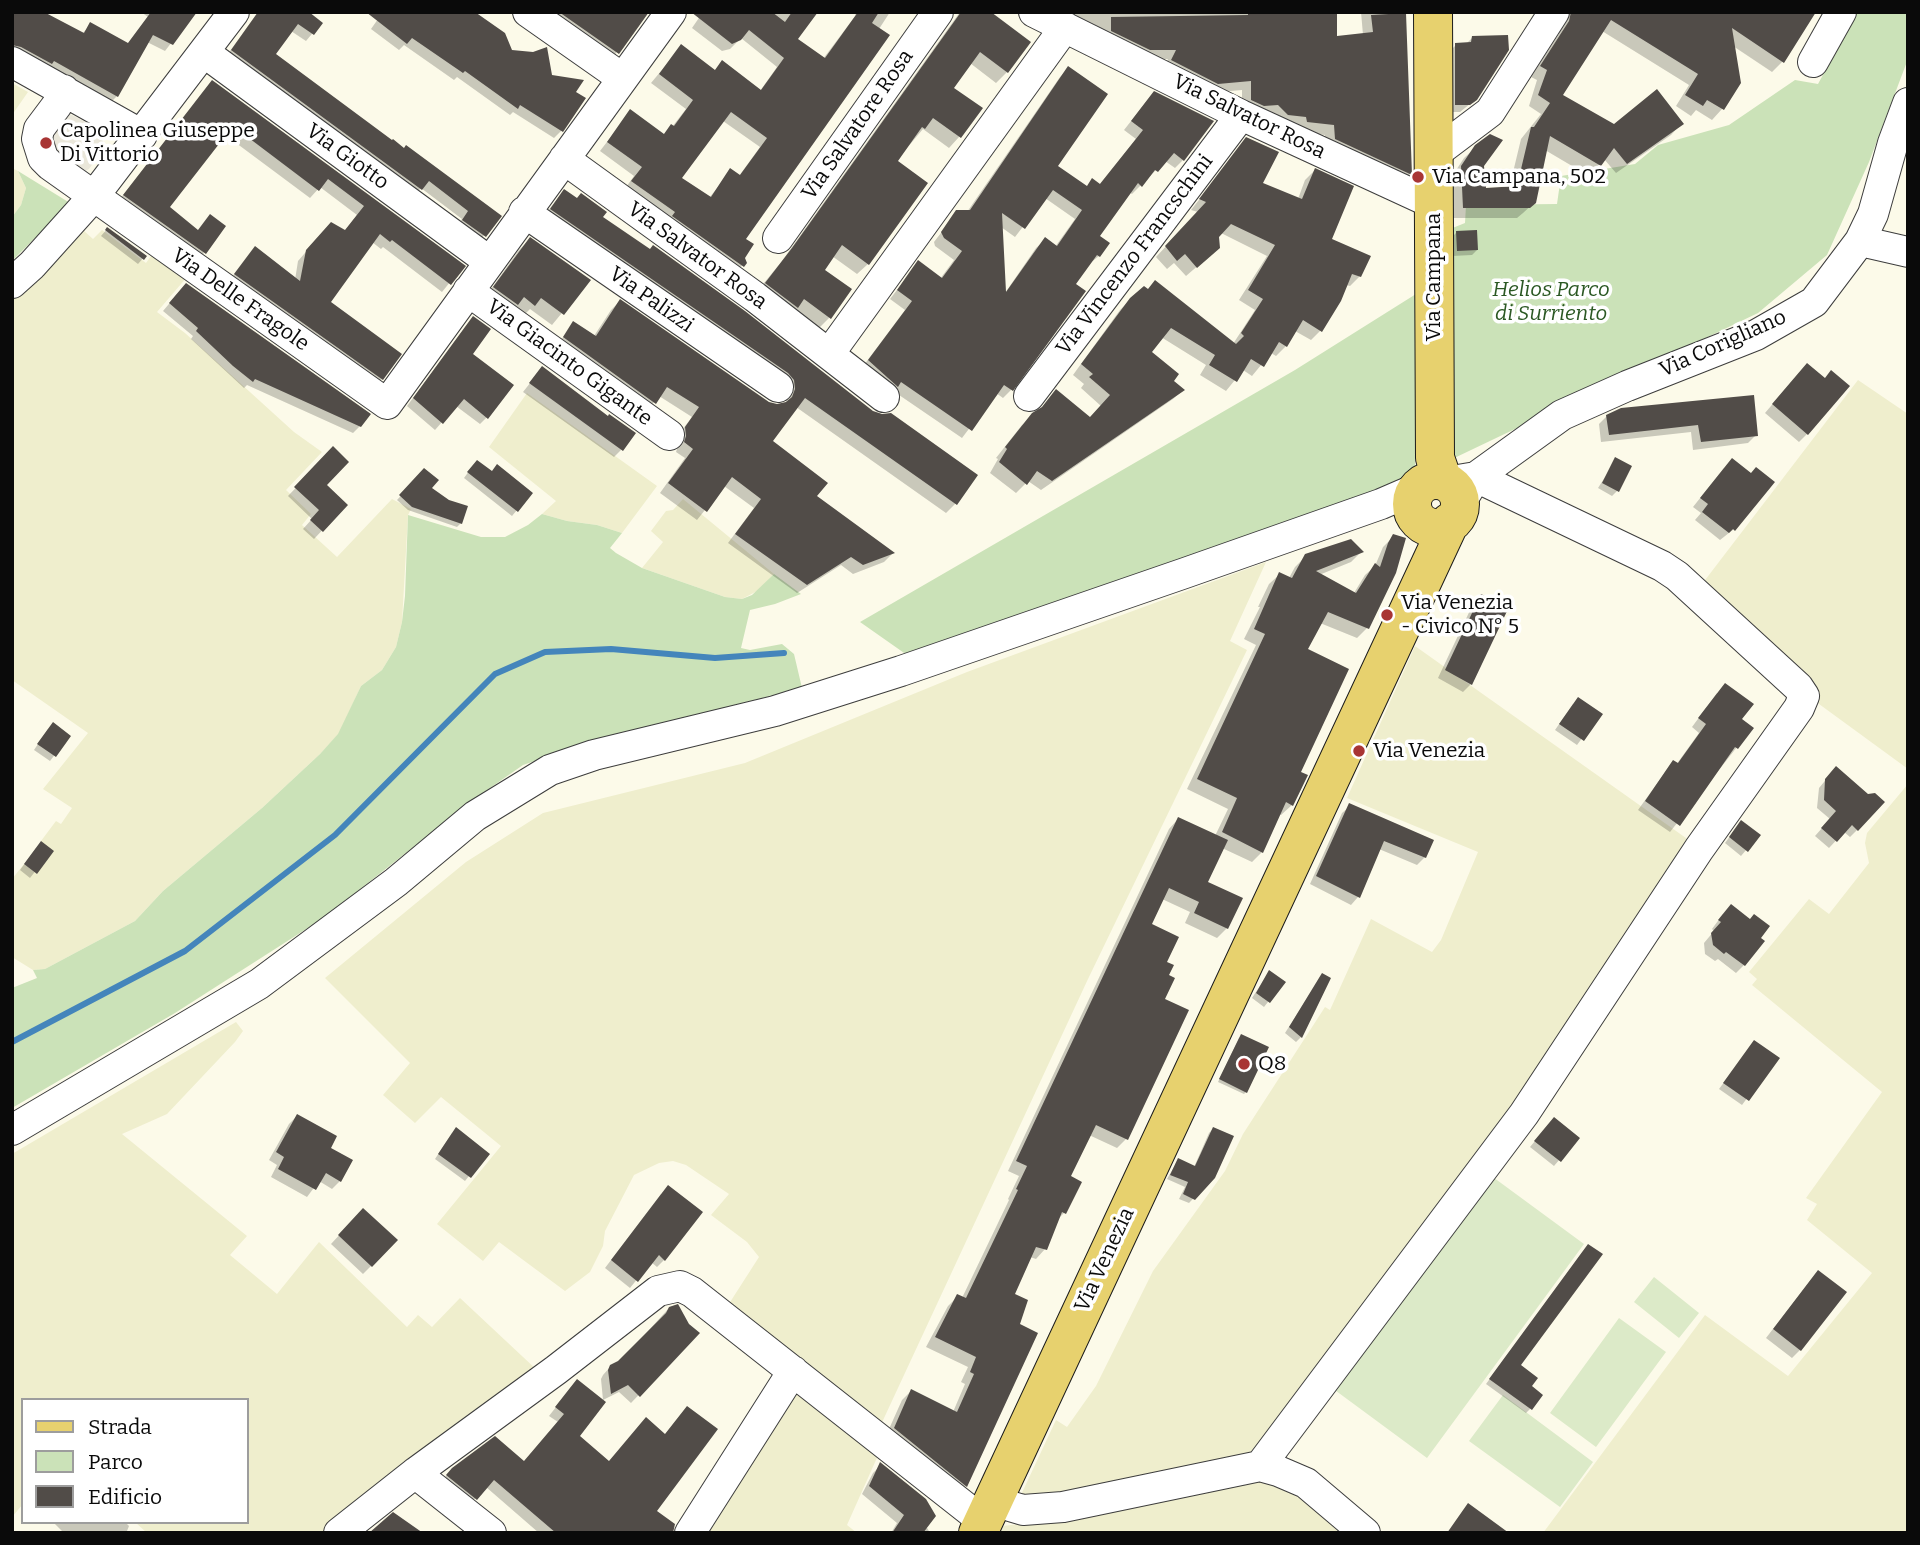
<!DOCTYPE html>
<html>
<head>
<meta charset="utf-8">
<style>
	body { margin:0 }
	#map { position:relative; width:1920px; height:1545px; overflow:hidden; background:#fcfae9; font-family:Bitter,serif }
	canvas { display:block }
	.frame { position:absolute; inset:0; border:14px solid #0a0a0a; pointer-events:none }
	.legend { position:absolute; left:21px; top:1398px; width:228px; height:126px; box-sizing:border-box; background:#fff; border:2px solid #9d9d9d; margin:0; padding:9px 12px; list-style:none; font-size:21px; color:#0a0a0a }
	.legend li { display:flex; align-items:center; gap:14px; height:35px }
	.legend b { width:35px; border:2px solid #9d9d9d }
</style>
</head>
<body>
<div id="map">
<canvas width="1920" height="1545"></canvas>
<div class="frame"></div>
<ul class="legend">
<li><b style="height:9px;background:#e7d16e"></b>Strada</li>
<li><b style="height:19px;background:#cbe2b8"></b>Parco</li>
<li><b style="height:19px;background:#514c48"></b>Edificio</li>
</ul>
</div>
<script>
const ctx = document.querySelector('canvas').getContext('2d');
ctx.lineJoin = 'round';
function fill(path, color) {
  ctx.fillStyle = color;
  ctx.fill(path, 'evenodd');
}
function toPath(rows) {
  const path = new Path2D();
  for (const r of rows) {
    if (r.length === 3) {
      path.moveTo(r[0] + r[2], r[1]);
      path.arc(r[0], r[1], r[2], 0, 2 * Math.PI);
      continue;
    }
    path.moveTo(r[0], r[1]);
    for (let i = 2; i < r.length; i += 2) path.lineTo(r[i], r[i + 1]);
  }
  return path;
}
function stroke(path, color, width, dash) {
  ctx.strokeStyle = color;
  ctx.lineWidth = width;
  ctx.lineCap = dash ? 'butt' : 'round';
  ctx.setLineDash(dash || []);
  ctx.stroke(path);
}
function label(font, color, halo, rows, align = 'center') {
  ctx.font = font + ' Bitter,serif';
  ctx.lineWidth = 7;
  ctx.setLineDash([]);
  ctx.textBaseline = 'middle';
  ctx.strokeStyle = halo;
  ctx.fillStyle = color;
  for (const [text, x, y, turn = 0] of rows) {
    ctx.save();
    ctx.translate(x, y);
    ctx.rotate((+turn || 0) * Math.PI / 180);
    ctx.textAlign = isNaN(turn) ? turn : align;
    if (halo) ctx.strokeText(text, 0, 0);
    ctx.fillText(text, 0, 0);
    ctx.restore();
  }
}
fill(toPath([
	[12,83,28,92,12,115],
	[12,168,18,171,26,188,21,205,12,217],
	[83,230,93,239,102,230,146,263,158,246,193,270,157,312,185,333,294,432,322,452,286,490,311,514,302,525,337,557,392,499,411,509,408,515,402,622,396,647,382,670,361,686,339,734,320,754,262,808,163,891,135,921,45,969,33,970,12,957,12,879,24,864,37,874,41,841,56,821,61,824,72,808,43,789,88,733,12,680,12,301,42,275],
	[1858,380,1908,414,1908,769,1819,704,1806,687,1699,588],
	[527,393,657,486,622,533,597,525,567,521,542,514,556,501,489,447],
	[683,499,774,574,759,590,742,599,725,597,642,568,663,542,651,531,666,511,673,510],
	[1266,562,1230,641,1247,650,1088,979,878,1431,725,1310,759,1257,747,1242,711,1215,729,1194,686,1165,673,1161,659,1163,634,1175,605,1231,603,1246,590,1272,565,1291,499,1242,483,1261,437,1224,501,1146,441,1097,415,1123,383,1095,410,1063,325,978,466,862,543,813,745,763,967,672],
	[1415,646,1693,843,1518,1112,1260,1457,1089,1496,1020,1497,1056,1420,1067,1427,1096,1386,1153,1271,1225,1171,1243,1134,1325,1007,1330,1010,1371,919,1432,952,1441,940,1478,852,1347,798],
	[1908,784,1908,1533,1543,1533,1705,1315,1788,1376,1872,1273,1807,1220,1817,1204,1806,1198,1882,1092,1752,985,1757,979,1749,972,1809,899,1829,914,1869,863,1865,843,1867,833],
	[236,1022,243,1031,235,1042,167,1114,122,1134,247,1236,230,1255,277,1294,319,1242,407,1327,418,1315,432,1327,460,1298,538,1371,330,1533,147,1533,135,1522,247,1522,247,1400,23,1400,23,1504,12,1517,12,1154],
	[794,1393,804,1395,880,1451,847,1525,857,1533,702,1533],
	[1272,1480,1285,1484,1354,1533,999,1533,1002,1526,1021,1524,1209,1486]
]), '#efeecd');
fill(toPath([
	[1857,12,1908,12,1908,59,1869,162,1827,255,1758,313,1448,461,1450,229,1465,223,1466,205,1557,204,1561,176,1635,164,1658,145,1729,125,1795,80,1818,84],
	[18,171,70,203,12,261,12,217,21,205,26,188],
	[1416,294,1415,476,907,655,860,622,1295,370],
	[542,514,567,521,597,525,622,533,610,548,616,553,642,568,725,597,742,599,752,595,774,574,801,594,775,604,750,610,741,648,750,650,782,644,794,654,802,688,604,738,523,765,470,802,325,917,175,1013,12,1108,12,988,37,978,33,970,45,969,135,921,163,891,262,808,320,754,338,734,361,686,382,670,396,647,402,622,405,596,408,515,481,537,505,537,528,525]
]), '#cbe2b8');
fill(toPath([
	[1486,1172,1584,1244,1427,1458,1328,1385],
	[1654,1277,1699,1313,1679,1338,1634,1302],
	[1619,1318,1666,1352,1596,1447,1550,1413],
	[1503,1395,1593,1462,1560,1507,1469,1441]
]), '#dceac8');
fill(toPath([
	[70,114,101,130,104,148,89,169,83,172,55,154,52,135,64,116]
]), '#eae7da');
fill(toPath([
	[12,12,82,34,91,24,127,45,148,17,141,12,195,12,165,51,147,42,117,96,110,103,12,53],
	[258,12,321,23,306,41,291,31,274,55,392,142,499,216,478,243,456,228,462,219,421,188,413,196,225,58],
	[383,12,511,52,533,53,551,77,574,93,561,131,554,138,513,112,510,115,457,77,454,80,404,45,399,50,371,29],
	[540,12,647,12,610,61],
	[703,12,816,12,796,39,823,59,856,15,852,12,890,12,743,240,743,258,745,262,734,275,624,190,634,176,600,151,630,112,663,135,672,127,686,109,651,83,681,47,714,71,722,63,760,91,777,67,741,38,730,49,722,51,692,28],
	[723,121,760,147,739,176,731,171,709,198,680,179],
	[960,12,988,12,1007,72,996,83,970,63,952,88,980,109,959,137,949,148,923,129,896,161,868,264,857,274,832,256,823,270,829,318,819,328,755,294,782,261],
	[1070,12,1335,12,1335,38,1363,35,1361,12,1404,12,1410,174,1401,183,1325,149,1325,135,1298,132,1242,110,1242,90,1208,93,1162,70,1168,59,1140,59,1069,24],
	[1566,12,1814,12,1783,61,1772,72,1733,46,1722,109,1712,120,1696,110,1691,116,1676,106,1689,85,1602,31,1561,95,1614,126,1681,124,1671,135,1616,173,1604,159,1589,176,1545,150,1535,202,1523,213,1517,218,1453,218,1451,178,1464,158,1476,147,1483,166,1484,190,1509,189,1521,139,1541,114,1529,106,1537,80,1531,77,1559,34,1561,22],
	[1473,37,1476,99,1460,112,1448,112,1448,53,1456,45,1466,44],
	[1068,69,1056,167,1086,188,1099,185,1136,139,1124,130,1146,102,1183,160,1175,168,1165,161,1132,194,1129,192,1098,236,1099,256,1089,264,1074,285,1011,390,1003,398,996,393,962,438,861,369,905,310,890,299,918,263,940,279,954,260,935,246,934,242,957,212,967,212,1060,77],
	[1045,198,1075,219,1055,247,1045,240,1036,248,1005,293,1001,227,1015,237],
	[212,82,463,266,442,292,383,247,381,249,372,242,328,302,382,379,373,387,227,283,255,249,295,280,298,261,323,232,344,232,357,215,320,187,310,198,224,134,168,207,204,253,196,261,116,204],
	[1247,139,1260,184,1298,199,1305,180,1315,170,1329,240,1360,276,1350,286,1346,285,1320,331,1311,340,1295,331,1286,346,1276,356,1271,353,1252,376,1243,370,1226,391,1200,375,1206,365,1161,337,1149,352,1172,381,1183,390,1173,399,1041,490,1028,481,1016,493,990,473,998,459,996,458,1022,425,1039,411,1056,392,1089,419,1101,406,1081,388,1084,384,1073,375,1120,310,1131,299,1233,344,1255,310,1239,300,1267,256,1221,233,1208,257,1186,276,1174,263,1167,269,1156,257,1198,212,1191,210],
	[564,191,872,412,976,475,955,504,946,513,796,407,771,442,815,497,893,553,884,562,853,574,841,565,797,593,728,543,754,508,724,486,697,520,660,493,685,458,676,452,678,446,676,438,692,417,659,396,646,412,555,347,574,324,594,336,611,310,620,301,768,403,777,406,785,404,787,399,786,390,542,218],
	[107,229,145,256,138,264,101,236],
	[1457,232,1477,250,1472,255,1452,256,1452,237],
	[530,239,589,280,552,325,530,309,523,316,484,299,519,250],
	[179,292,360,426,353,433,247,385,244,388,191,339,193,336,163,311],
	[473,318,471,354,487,417,480,424,456,406,435,430,407,406],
	[542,368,622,449,614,457,523,392],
	[1799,373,1824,379,1807,434,1799,442,1765,413],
	[1621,410,1756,435,1748,443,1693,450,1691,432,1601,442,1599,424,1607,416],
	[333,449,324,485,346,505,314,539,303,529,312,519,288,496],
	[1616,460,1617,491,1612,496,1598,488],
	[472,467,491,473,531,493,512,516,464,478],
	[1724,468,1734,529,1720,540,1695,520,1701,513,1693,507],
	[424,471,430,488,461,523,457,527,408,510,397,500],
	[1394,536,1367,628,1357,638,1320,623,1306,650,1298,773,1292,805,1281,815,1279,814,1262,852,1252,862,1222,848,1206,882,1227,928,1217,938,1185,923,1190,912,1162,899,1149,925,1164,963,1167,976,1163,1000,1126,1139,1117,1148,1089,1135,1069,1177,1080,1183,1064,1213,1056,1221,1045,1249,1036,1259,1030,1257,1013,1295,966,1486,957,1495,885,1438,902,1400,911,1391,953,1412,965,1384,961,1382,968,1367,926,1347,948,1306,958,1296,962,1298,1009,1200,1008,1199,1019,1176,1008,1171,1169,829,1178,819,1215,836,1228,809,1187,789,1256,645,1244,639,1260,607,1258,607,1269,584,1280,574,1289,578,1295,567,1306,556,1361,552,1351,562,1319,575,1354,593,1365,575,1375,566,1383,547],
	[1481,596,1471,684,1463,692,1438,678,1473,604],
	[1717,693,1740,719,1752,728,1670,832,1638,810,1666,771,1676,765,1699,733,1692,727],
	[1573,704,1600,714,1577,745,1555,730],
	[48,729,69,736,50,761,34,750],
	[1829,776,1857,830,1850,837,1844,832,1829,848,1815,836,1830,819,1817,808,1819,788],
	[1350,806,1425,857,1417,865,1379,849,1358,897,1351,905,1310,884,1342,813],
	[1737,827,1758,836,1741,856,1725,843],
	[36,848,51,851,30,878,20,870],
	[1723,914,1744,965,1736,973,1718,959,1715,961,1705,954,1704,943,1714,931,1712,929],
	[1269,972,1283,983,1264,1007,1252,998],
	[1322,975,1329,979,1301,1037,1296,1042,1285,1033],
	[1239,1038,1246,1092,1244,1094,1218,1082],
	[1754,1042,1777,1058,1742,1105,1719,1089],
	[297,1116,328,1148,340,1181,332,1189,319,1181,307,1197,271,1177,277,1165,269,1160,289,1124],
	[1549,1124,1578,1138,1554,1166,1530,1147],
	[1213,1129,1214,1177,1189,1203,1179,1199,1185,1187,1167,1179,1178,1160,1194,1167,1209,1133],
	[452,1133,469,1176,465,1181,435,1159],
	[661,1194,664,1260,657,1267,651,1262,630,1288,605,1268],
	[355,1218,371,1266,363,1274,331,1244],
	[1584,1250,1518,1365,1529,1387,1530,1409,1526,1413,1486,1384],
	[1811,1280,1800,1350,1792,1358,1766,1338],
	[669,1308,698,1333,631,1403,619,1392,603,1400,601,1379,603,1375,611,1366,619,1363],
	[570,1389,577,1436,609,1463,664,1436,687,1408,655,1511,671,1533,539,1533,486,1487,468,1506,439,1483,453,1469,524,1463,558,1422,549,1416],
	[881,1465,926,1526,930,1533,891,1533,897,1523,862,1494,873,1473],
	[53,1522,125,1522,129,1526,127,1531,129,1533,64,1533]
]), '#0003');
stroke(toPath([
	[12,1042,185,951,335,835,495,674,545,652,611,649,715,658,784,653]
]), '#4485bb', 6);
fill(toPath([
	[12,12,44,12,84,33,90,22,128,43,151,12,197,12,173,45,153,35,118,97,54,61,52,64,21,47,12,45],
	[258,12,309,12,323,23,314,35,298,24,276,54,392,140,393,139,404,148,406,145,502,216,486,237,462,220,468,211,429,181,422,190,231,50],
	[366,12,475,12,505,33,512,50,533,52,547,47,552,75,584,80,576,92,586,98,563,132,520,105,518,109,465,71,463,73,412,38,407,44],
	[559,12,649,12,619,54],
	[691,12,772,12,785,22,792,12,818,12,798,39,825,58,858,12,879,12,872,23,890,35,746,239,754,244,745,258,747,263,744,267,672,216,675,212,631,181,642,167,607,142,630,109,664,134,671,124,674,126,693,100,659,74,681,44,715,70,722,60,761,90,784,58,749,30,741,40,732,44],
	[731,112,767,138,740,175,730,168,711,197,682,178],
	[961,12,991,12,1031,42,1008,73,980,52,954,88,983,108,961,138,933,118,925,129,922,127,898,161,928,183,869,265,842,245,825,270,852,289,831,319,804,299,798,308,765,283,792,248],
	[1260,12,1337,12,1337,36,1373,32,1371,15,1406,13,1412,175,1335,139,1334,125,1307,122,1306,117,1288,115,1278,105,1264,106,1251,100,1251,81,1218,84,1171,60,1176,50,1150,50,1111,31,1111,17,1248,15,1248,13],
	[1571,12,1816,12,1784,63,1732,28,1741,83,1724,110,1707,100,1703,106,1685,95,1698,74,1611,20,1563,95,1614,124,1657,89,1684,124,1627,164,1614,148,1601,166,1550,136,1536,203,1530,208,1463,208,1461,166,1475,145,1490,134,1503,140,1484,166,1486,188,1517,186,1531,127,1534,127,1550,103,1538,95,1547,70,1540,66,1569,21],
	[1508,35,1509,50,1477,100,1470,105,1455,105,1455,43,1471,42,1472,36],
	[1068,66,1108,94,1058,166,1087,186,1092,178,1100,184,1143,130,1131,121,1154,91,1214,121,1184,161,1174,153,1158,172,1155,170,1142,187,1138,183,1100,236,1110,243,1100,257,1097,255,1076,284,1086,291,1013,391,1004,385,972,431,901,382,898,387,868,360,912,301,897,290,918,260,942,278,962,251,944,238,941,232,956,210,970,210],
	[1053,190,1082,210,1057,246,1045,237,1006,292,1002,213,1025,229],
	[212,80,466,266,451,285,392,240,390,242,380,234,331,302,402,354,383,380,234,274,255,246,300,281,306,250,331,222,345,230,364,206,328,179,319,191,233,126,170,207,198,230,210,214,226,226,206,254,123,195],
	[1246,137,1279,152,1263,183,1302,199,1315,168,1354,186,1332,239,1371,256,1361,277,1352,274,1341,301,1322,332,1303,320,1287,347,1279,342,1264,367,1251,359,1237,382,1209,365,1215,355,1171,328,1152,352,1179,374,1174,381,1185,390,1052,481,1037,471,1027,485,999,462,1007,449,1005,447,1032,413,1042,407,1056,389,1090,417,1110,395,1089,377,1093,374,1081,364,1130,298,1144,286,1148,289,1155,280,1236,344,1244,336,1241,333,1263,299,1248,290,1275,245,1231,224,1219,237,1220,248,1197,268,1185,254,1177,261,1165,246,1206,202,1199,199],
	[564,189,577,198,581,193,607,212,603,217,650,249,653,245,745,311,873,411,882,414,891,413,978,475,957,505,805,398,773,441,828,483,817,496,895,553,863,565,851,557,807,585,735,534,761,499,732,477,707,512,668,483,693,449,684,442,686,436,685,427,699,407,667,387,656,404,563,337,573,321,596,336,620,299,769,402,777,404,786,402,792,397,795,389,794,380,788,373,550,209],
	[107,227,147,256,144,260,105,230],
	[1477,230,1478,250,1457,251,1456,231],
	[530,237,591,280,564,315,541,298,535,306,524,297,518,305,493,287],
	[186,283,371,414,361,427,255,379,253,382,233,366,196,331,198,328,169,303],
	[473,316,491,329,473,354,514,385,488,419,464,399,443,424,413,398],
	[1807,363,1825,378,1831,370,1850,386,1808,435,1772,404],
	[542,366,608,416,609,414,636,433,623,451,529,383],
	[1754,395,1758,436,1701,442,1698,425,1609,435,1606,415,1621,408],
	[333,446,349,462,327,485,348,505,323,532,310,520,319,510,294,487],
	[1615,457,1632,466,1619,492,1602,483],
	[1732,458,1751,473,1756,467,1775,482,1735,531,1733,529,1729,533,1702,512,1708,504,1700,498],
	[477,460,492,471,497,464,533,493,518,512,467,472],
	[424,468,439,480,432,488,449,500,468,506,462,524,412,507,399,495],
	[1393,534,1406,538,1396,573,1369,629,1328,612,1308,649,1349,669,1301,772,1308,775,1293,806,1286,802,1263,853,1222,832,1237,798,1197,779,1265,634,1254,629,1279,572,1292,578,1305,554,1351,539,1364,552,1316,571,1356,593,1375,563,1380,567,1388,543],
	[1481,594,1509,607,1472,685,1445,670],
	[1725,683,1754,704,1742,719,1754,728,1738,749,1735,747,1680,826,1645,801,1673,760,1678,763,1706,724,1698,718],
	[1578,697,1603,714,1584,741,1559,724],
	[53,722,71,736,56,757,37,744],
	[1836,766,1868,794,1875,793,1885,802,1858,831,1852,825,1837,842,1821,828,1836,811,1824,800,1825,779],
	[1349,803,1434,840,1426,858,1384,841,1360,898,1316,876],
	[1178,817,1228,840,1208,882,1243,898,1228,929,1194,913,1199,902,1169,888,1152,924,1179,937,1167,962,1174,965,1169,975,1175,978,1165,999,1189,1010,1128,1140,1096,1125,1071,1176,1082,1182,1066,1214,1062,1212,1047,1250,1036,1247,1015,1294,1028,1300,1020,1324,1038,1333,967,1487,894,1428,911,1389,957,1412,974,1374,970,1372,976,1357,935,1337,957,1294,966,1298,1018,1190,1016,1189,1027,1166,1016,1161],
	[1741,820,1761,835,1748,852,1729,837],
	[41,841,54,851,37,874,24,864],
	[1731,904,1750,919,1754,914,1770,926,1761,938,1765,941,1745,966,1726,952,1724,954,1713,945,1711,933,1721,922,1718,920],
	[1269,970,1286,982,1270,1003,1256,993],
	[1322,973,1331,978,1302,1038,1289,1027],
	[1241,1034,1269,1047,1247,1093,1219,1079],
	[1754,1040,1780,1058,1749,1101,1723,1083],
	[297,1114,337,1136,331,1148,353,1160,341,1182,326,1173,316,1190,278,1169,284,1157,276,1152],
	[1554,1117,1580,1138,1561,1162,1534,1141],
	[456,1127,490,1154,471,1178,438,1154],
	[1213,1127,1234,1136,1215,1178,1195,1200,1183,1194,1188,1182,1170,1175,1178,1158,1195,1166],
	[668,1185,703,1212,665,1261,659,1255,638,1282,611,1260],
	[363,1208,398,1240,372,1267,338,1235],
	[1588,1244,1603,1254,1521,1365,1538,1378,1532,1386,1543,1395,1532,1410,1489,1379],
	[1818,1270,1847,1292,1801,1351,1773,1329],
	[678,1304,689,1324,700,1333,640,1397,628,1385,611,1394,608,1370,610,1365,618,1361,666,1313,669,1307],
	[577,1379,606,1402,580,1436,609,1461,646,1417,665,1434,687,1406,718,1429,657,1511,675,1524,673,1533,556,1533,494,1480,477,1500,446,1475,452,1468,495,1436,524,1461,564,1414,555,1407],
	[880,1462,926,1499,936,1516,923,1533,892,1533,904,1515,869,1486],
	[1468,1503,1509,1533,1447,1533],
	[393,1512,423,1533,369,1533]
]), '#514c48');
const minor = toPath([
	[528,12,622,78],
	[1034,12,1241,115,1434,204],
	[205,53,490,262],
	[12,62,142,135],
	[1813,62,1841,12],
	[64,90,57,105,39,129,37,139,43,158,50,165,387,404,671,12],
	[1433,155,1490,112,1554,12],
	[564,159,755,297,884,397],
	[524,212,778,387],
	[778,238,938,12],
	[1860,241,1908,252],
	[12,283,32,265,94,196,234,12],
	[468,291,669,435],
	[829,354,1065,27],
	[1029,396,1241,115],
	[1459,505,1476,477,1562,415,1627,386,1756,335,1814,302,1860,241,1873,214,1893,143,1908,103],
	[12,1130,259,984,396,882,475,816,550,770,594,755,775,711,901,671,1185,573,1381,504,1418,488],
	[1260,1466,1524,1114,1699,849,1799,708,1804,696,1798,687,1677,576,1662,566,1476,477,1446,482],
	[415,1473,491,1533],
	[993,1501,1023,1510,1063,1507,1260,1466,1278,1471,1306,1483,1365,1533],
	[339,1533,415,1473,556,1370,658,1291,680,1286,692,1292,983,1521],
	[690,1533,793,1371]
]);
const major = toPath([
	[1433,12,1435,458,1443,481],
	[1436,504,24],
	[978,1533,1450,522]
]);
stroke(minor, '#3d3d3d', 32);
stroke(major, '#1b1b1b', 40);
stroke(minor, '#fff', 30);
stroke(major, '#e7d16e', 38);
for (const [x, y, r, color] of [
	[46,143,7,"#a83534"],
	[1418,177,7,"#a83534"],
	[1387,615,7,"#a83534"],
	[1359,751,7,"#a83534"],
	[1244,1064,7,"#a83534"]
]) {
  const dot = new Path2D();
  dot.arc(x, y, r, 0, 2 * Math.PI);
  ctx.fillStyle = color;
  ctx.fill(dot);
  stroke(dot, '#fff', 2.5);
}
label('21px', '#0a0a0a', '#fff', [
	["Via Salvator Rosa",1249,117,26],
	["Via Salvatore Rosa",858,125,-55],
	["Via Giotto",347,157,36],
	["Via Vincenzo Francschini",1135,255,-53],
	["Via Salvator Rosa",697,256,36],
	["Via Campana",1434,277,-90],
	["Via Delle Fragole",240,300,35],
	["Via Palizzi",651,300,35],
	["Via Corigliano",1723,344,-24],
	["Via Giacinto Gigante",569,363,36],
	["Via Venezia",1105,1260,-65]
]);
label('21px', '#0a0a0a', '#fff', [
	["Capolinea Giuseppe",60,131],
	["Di Vittorio",60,155],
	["Via Campana, 502",1432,177],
	["Via Venezia",1401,603],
	["- Civico N° 5",1401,627],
	["Via Venezia",1373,751],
	["Q8",1258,1064]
], 'left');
label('italic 21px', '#2b5823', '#fff', [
	["Helios Parco",1551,290],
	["di Surriento",1551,314]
]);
</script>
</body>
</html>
